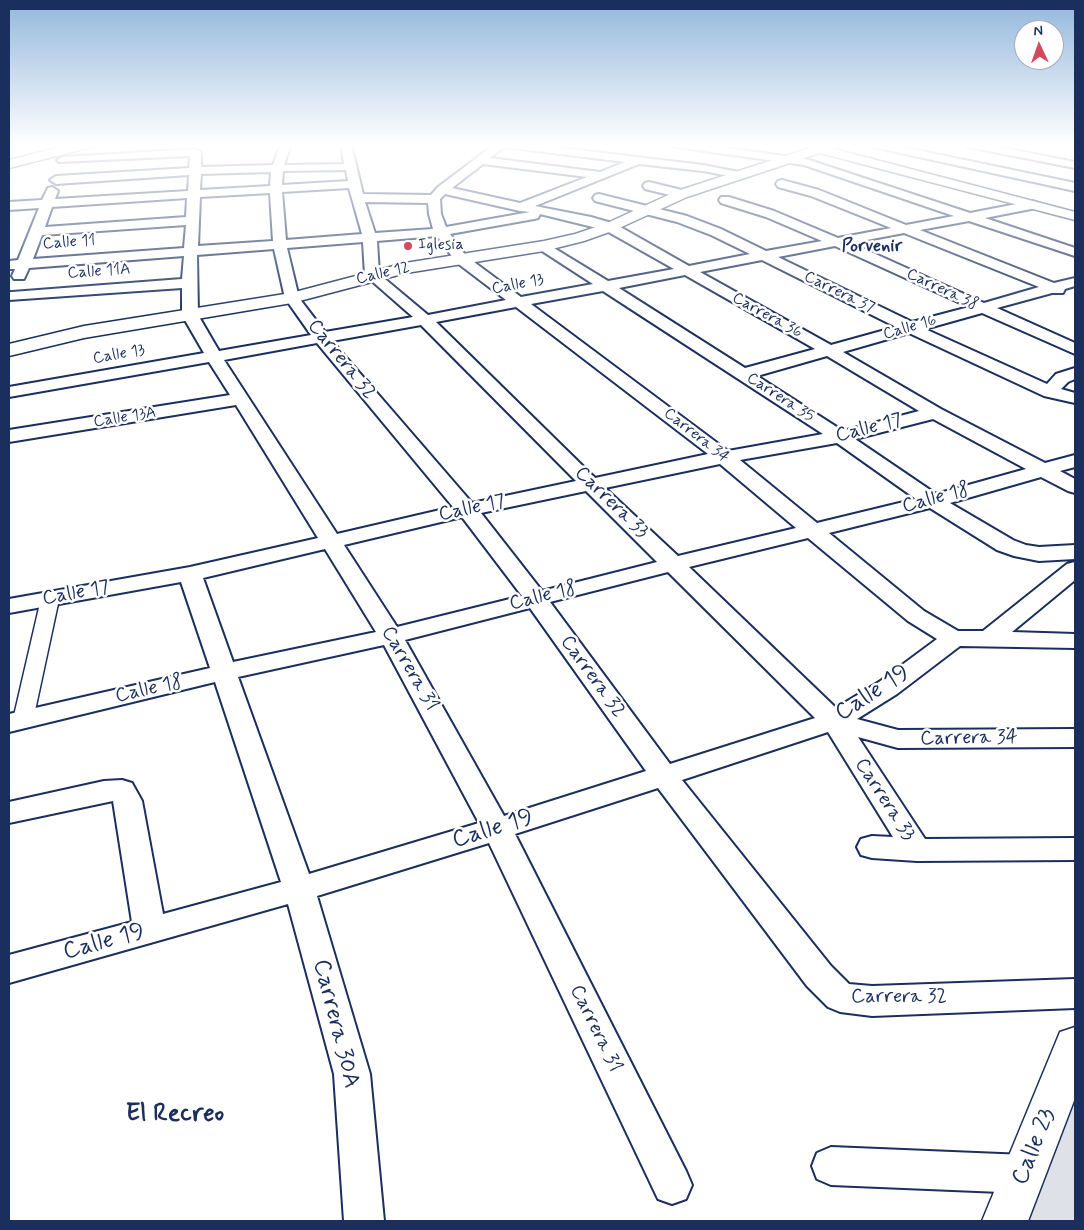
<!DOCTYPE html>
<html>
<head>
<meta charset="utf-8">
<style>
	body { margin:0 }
	#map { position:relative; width:1084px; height:1230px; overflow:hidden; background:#fff; font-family:Mynerve,sans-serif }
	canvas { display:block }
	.frame { position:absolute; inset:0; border:10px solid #1b2f5e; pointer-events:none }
	.north { position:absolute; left:1014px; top:20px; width:50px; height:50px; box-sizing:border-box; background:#fff; border:1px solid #a4acbf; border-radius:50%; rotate:357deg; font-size:14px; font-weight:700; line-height:20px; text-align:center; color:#1b2f5e }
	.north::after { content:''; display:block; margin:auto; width:18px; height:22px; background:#d1495b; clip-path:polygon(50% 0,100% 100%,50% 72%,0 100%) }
</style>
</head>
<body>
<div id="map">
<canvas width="1084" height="1230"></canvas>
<div class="frame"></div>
<div class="north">N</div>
</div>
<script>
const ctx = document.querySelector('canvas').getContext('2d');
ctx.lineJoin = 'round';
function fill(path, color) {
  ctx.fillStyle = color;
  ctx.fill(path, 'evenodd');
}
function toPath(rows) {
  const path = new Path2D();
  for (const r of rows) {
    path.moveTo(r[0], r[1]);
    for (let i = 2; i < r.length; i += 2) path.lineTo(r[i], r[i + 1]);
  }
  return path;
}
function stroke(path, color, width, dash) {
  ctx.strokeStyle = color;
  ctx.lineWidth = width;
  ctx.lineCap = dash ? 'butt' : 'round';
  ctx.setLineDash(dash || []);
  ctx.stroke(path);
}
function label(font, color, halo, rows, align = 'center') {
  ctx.font = font + ' Mynerve,sans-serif';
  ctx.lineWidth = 5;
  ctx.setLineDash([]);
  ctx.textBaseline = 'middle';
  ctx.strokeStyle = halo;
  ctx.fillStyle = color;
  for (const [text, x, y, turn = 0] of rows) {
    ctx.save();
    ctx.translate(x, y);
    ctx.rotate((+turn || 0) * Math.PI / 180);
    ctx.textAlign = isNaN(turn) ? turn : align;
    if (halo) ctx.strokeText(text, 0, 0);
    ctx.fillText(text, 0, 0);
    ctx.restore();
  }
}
fill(toPath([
	[191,144,265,144,230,154]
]), '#eff0f4');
fill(toPath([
	[1075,1046,1075,1221,1004,1221]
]), '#dee1e7');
const pedestrian = toPath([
	[50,594,56,595,59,599,33,720,30,725,23,726,16,725,13,720,41,599,44,595,50,594]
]);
const minor = toPath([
	[281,144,291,144,284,165,344,164,341,144,351,144,363,194,431,195,438,187,495,144,528,144,703,165,744,173,746,175,744,177,740,178,703,171,639,164,535,206,591,217,615,224,689,266,750,254,711,235,677,222,595,201,593,198,595,195,599,194,687,216,721,229,766,251,822,241,766,217,721,203,719,200,721,197,729,197,774,211,838,238,891,228,811,196,778,187,776,184,778,181,782,180,819,190,906,225,954,216,804,165,676,147,671,144,699,144,806,159,970,213,1032,201,1036,202,1038,205,1036,208,985,218,1075,248,1075,256,969,221,920,230,1054,283,1075,278,1075,286,1065,289,1063,293,1052,293,997,308,1075,343,1075,354,982,313,925,329,1047,384,1056,374,1075,368,1075,379,1068,382,1061,389,1075,393,1075,403,1044,396,909,333,843,352,941,409,1045,463,1075,455,1075,467,1060,471,1075,479,1075,493,1068,491,1041,477,950,503,1013,540,1026,545,1039,547,1075,545,1075,559,1039,561,1014,556,997,550,930,508,829,533,924,611,958,631,983,631,1067,564,1075,562,1075,580,1012,632,1075,634,1075,648,960,646,897,694,857,719,898,730,1075,729,1075,747,898,748,858,737,925,839,1075,838,1075,860,917,861,872,858,861,855,857,847,861,839,872,836,893,837,828,732,682,780,831,966,849,984,872,986,1075,979,1075,1008,872,1016,840,1012,828,1007,807,986,658,788,515,834,686,1171,692,1185,686,1199,672,1204,658,1199,489,843,317,896,370,1074,384,1221,344,1221,334,1074,288,904,9,983,9,955,132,922,113,801,9,823,9,802,104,781,122,780,132,783,142,801,163,914,281,882,215,682,9,732,9,714,210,668,181,582,9,613,9,599,190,567,318,538,236,405,9,442,9,430,230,395,209,362,9,397,9,387,204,353,182,315,182,288,9,300,9,292,12,292,182,279,184,256,29,268,24,279,14,279,12,276,15,269,9,269,9,261,18,260,39,208,9,210,9,202,42,200,48,188,52,187,58,191,55,199,188,191,189,175,56,184,50,180,56,176,189,168,190,156,59,162,57,160,63,157,196,149,201,152,201,167,273,165,281,144],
	[504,147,625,162,600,172,490,158,504,147],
	[483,164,587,177,520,203,452,188,483,164],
	[346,170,348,181,282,185,283,171,346,170],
	[271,172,270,186,200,190,201,174,271,172],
	[349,188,362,234,286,240,282,192,349,188],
	[270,193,273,241,198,246,200,197,270,193],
	[445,194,520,211,530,212,446,227,441,214,440,199,445,194],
	[187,198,186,217,45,227,52,207,187,198],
	[365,202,428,203,429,214,433,229,375,233,365,202],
	[540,214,605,230,674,269,608,281,544,242,537,246,539,249,593,284,521,297,466,256,450,234,534,219,538,218,540,214],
	[186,225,184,248,33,259,42,235,186,225],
	[904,233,1039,287,984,303,851,243,904,233],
	[437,236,456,262,506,300,428,315,379,274,377,241,437,236],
	[363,242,365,275,413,317,325,332,299,298,287,248,363,242],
	[835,246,969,307,912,322,778,257,835,246],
	[274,249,285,298,311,335,219,351,198,315,197,255,274,249],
	[762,260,896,327,831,345,700,272,762,260],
	[685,275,815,349,745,368,619,288,685,275],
	[603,291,823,434,728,451,531,304,603,291],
	[516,307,708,454,595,478,436,322,516,307],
	[421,325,576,481,472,503,332,341,421,325],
	[317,343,453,507,337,534,224,360,317,343],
	[827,356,919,411,843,431,757,376,827,356],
	[933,419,1026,469,936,494,855,439,933,419],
	[837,443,916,499,817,523,740,460,837,443],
	[720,464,796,528,678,556,605,488,720,464],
	[586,491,657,562,542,591,481,513,586,491],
	[462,517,522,596,397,627,344,545,462,517],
	[808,538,908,621,937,639,879,682,836,708,689,567,808,538],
	[325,549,376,632,233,662,203,578,325,549],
	[668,572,815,718,670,764,550,602,668,572],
	[530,608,646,771,504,816,405,640,530,608],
	[384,645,479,823,309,874,238,677,384,645],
	[824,144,840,144,839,146,819,152,814,149,824,144],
	[868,144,888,144,1075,183,1075,191,873,147,868,144],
	[963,144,984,144,1075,162,1075,168,968,147,963,144],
	[1069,144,1075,144,1075,147,1070,146,1069,144],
	[649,182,686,191,688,194,682,198,645,189,643,186,645,183,649,182],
	[831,1147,1025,1155,1039,1161,1045,1174,1039,1187,1025,1193,831,1185,817,1179,812,1166,817,1153,831,1147]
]);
const tertiary = toPath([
	[73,144,94,144,92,147,9,168,9,160,73,144],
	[819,145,1075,212,1075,220,820,153,687,197,615,230,584,241,544,251,406,273,292,303,84,338,9,356,9,344,84,326,291,293,405,263,544,241,575,234,605,224,677,191,819,145],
	[1075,1027,1075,1098,1028,1221,982,1221,1060,1032,1075,1027]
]);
stroke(pedestrian, '#1b2f5e', 3);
stroke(minor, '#1b2f5e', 4);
stroke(tertiary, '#1b2f5e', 3);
fill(pedestrian, '#fff');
fill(minor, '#fff');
fill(tertiary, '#fff');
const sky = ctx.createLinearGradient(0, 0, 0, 316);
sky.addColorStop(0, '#93b7dc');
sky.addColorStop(0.46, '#fff');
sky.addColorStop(1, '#ffffff00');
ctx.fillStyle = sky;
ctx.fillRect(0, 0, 1084, 316);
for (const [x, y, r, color] of [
	[408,246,5,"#d1495b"]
]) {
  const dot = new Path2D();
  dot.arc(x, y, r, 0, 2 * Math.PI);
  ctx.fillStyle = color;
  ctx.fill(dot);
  stroke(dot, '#fff', 2);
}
label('16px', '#1b2f5e', '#fff', [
	["Calle 11",69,243,-4],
	["Calle 11A",99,272,-4],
	["Calle 12",383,274,-13],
	["Calle 13",518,285,-11],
	["Carrera 38",942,290,25],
	["Carrera 37",839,293,26],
	["Carrera 36",767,316,29],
	["Calle 16",910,328,-16],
	["Calle 13",119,355,-10],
	["Carrera 35",780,398,33],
	["Calle 13A",125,418,-9],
	["Carrera 34",696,436,38]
]);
label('16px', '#1b2f5e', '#fff', [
	["Iglesia",418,246]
], 'left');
label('bold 18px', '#1b2f5e', '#fff', [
	["Porvenir",872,247]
]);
label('20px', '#1b2f5e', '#fff', [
	["Carrera 32",341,360,51],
	["Calle 17",869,429,-14],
	["Calle 18",936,499,-15],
	["Carrera 33",611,503,44],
	["Calle 17",472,509,-12],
	["Calle 17",76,594,-10],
	["Calle 18",543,597,-14],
	["Carrera 31",409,669,60],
	["Carrera 32",592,677,54],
	["Calle 18",149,690,-13],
	["Carrera 34",969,739,-1],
	["Carrera 33",884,800,57],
	["Carrera 32",899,998],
	["Carrera 31",595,1029,64]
]);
label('24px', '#1b2f5e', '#fff', [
	["Calle 19",873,694,-33],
	["Calle 19",493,830,-17],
	["Calle 19",104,943,-15],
	["Carrera 30A",335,1024,76],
	["Calle 23",1035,1147,-68]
]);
label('bold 25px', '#1b2f5e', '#fff', [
	["El Recreo",175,1115]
]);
</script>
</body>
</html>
